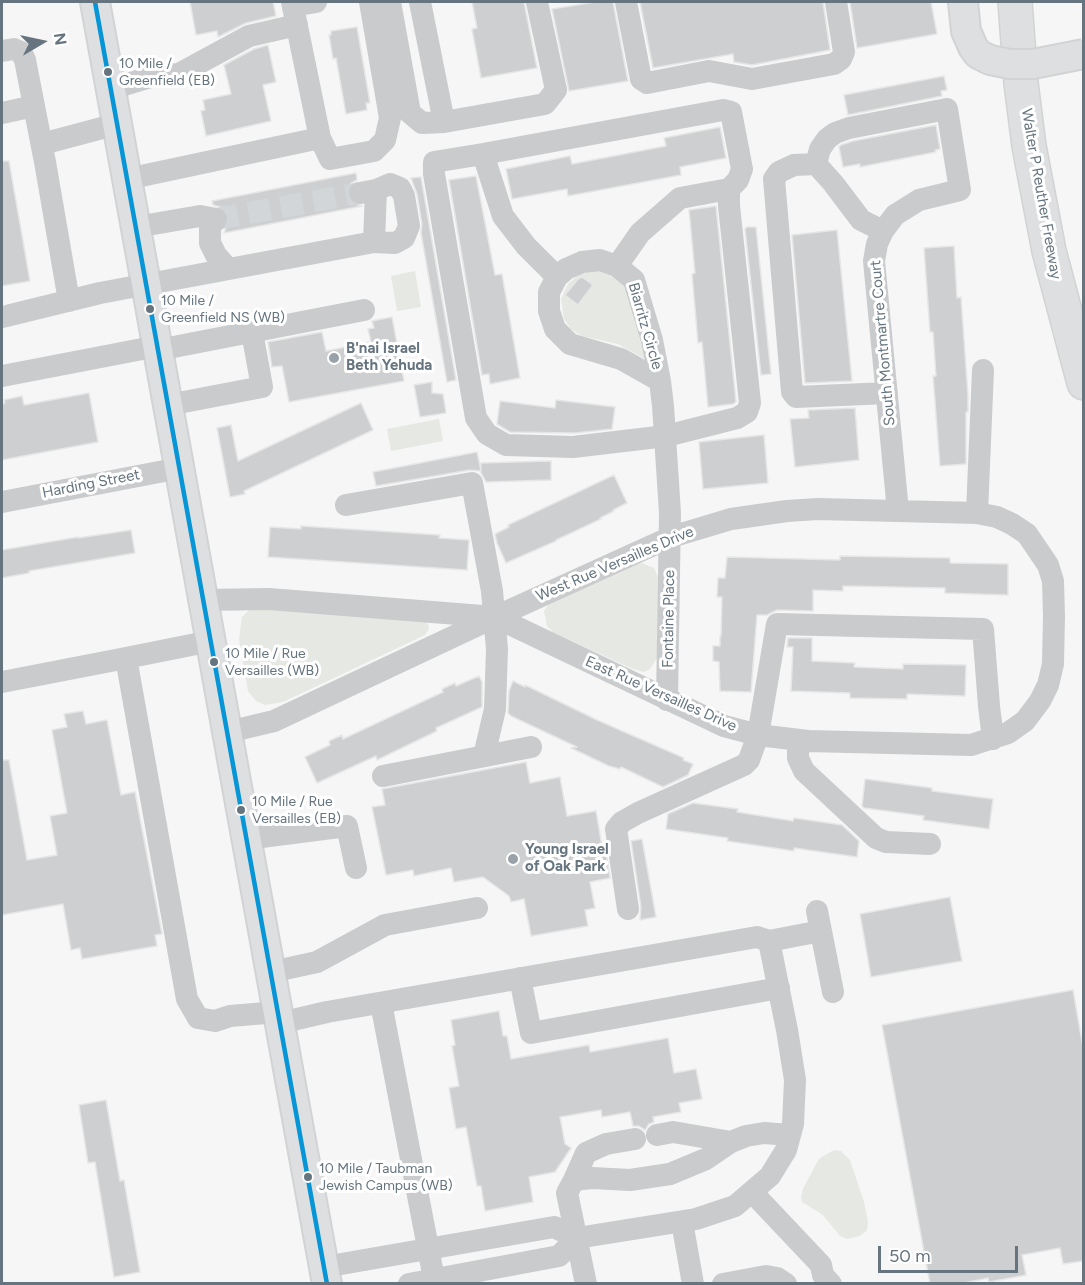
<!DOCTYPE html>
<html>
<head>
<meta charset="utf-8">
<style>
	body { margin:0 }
	#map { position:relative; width:1085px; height:1285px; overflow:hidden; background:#f6f6f6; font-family:Figtree,sans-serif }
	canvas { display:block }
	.frame { position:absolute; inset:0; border:3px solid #65747e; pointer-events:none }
	.north { position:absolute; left:12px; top:12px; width:60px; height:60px; -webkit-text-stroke:4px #fff; paint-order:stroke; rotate:81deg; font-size:16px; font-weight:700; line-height:24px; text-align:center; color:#65747e }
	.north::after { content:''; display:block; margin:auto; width:21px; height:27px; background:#65747e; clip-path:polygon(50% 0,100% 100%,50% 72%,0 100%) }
	.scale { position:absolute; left:878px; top:1246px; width:140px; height:27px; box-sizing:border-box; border:3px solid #65747e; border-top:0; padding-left:8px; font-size:18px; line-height:21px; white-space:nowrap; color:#65747e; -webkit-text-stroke:4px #fff; paint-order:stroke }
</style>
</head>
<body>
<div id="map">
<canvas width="1085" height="1285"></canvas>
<div class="frame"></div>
<div class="north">N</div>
<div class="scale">50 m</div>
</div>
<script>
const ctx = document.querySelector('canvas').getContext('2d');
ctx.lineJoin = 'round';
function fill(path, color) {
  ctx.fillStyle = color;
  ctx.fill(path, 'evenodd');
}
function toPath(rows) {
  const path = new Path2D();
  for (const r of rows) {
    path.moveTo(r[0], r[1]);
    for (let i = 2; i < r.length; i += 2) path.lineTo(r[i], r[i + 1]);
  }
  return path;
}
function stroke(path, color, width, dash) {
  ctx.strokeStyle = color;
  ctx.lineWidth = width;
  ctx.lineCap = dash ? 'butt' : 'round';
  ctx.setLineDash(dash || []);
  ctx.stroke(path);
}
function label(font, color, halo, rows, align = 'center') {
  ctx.font = font + ' Figtree,sans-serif';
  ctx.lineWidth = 6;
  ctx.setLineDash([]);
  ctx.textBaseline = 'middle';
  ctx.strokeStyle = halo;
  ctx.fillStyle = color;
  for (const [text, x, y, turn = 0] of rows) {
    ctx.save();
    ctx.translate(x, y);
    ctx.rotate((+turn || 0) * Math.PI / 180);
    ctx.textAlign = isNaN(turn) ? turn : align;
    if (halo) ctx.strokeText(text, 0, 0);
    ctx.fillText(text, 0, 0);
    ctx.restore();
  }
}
fill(toPath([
	[603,270,625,284,648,355,645,359,618,344,582,336,571,329,564,319,561,299,568,284,580,273],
	[415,271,421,307,397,311,391,276],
	[439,419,443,441,391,451,387,429],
	[642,563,654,568,658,577,657,658,650,669,644,672,633,669,554,633,547,626,544,611,549,604,637,564],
	[259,609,425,621,428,624,429,629,425,635,283,702,265,705,256,701,248,691,239,639,242,617,249,610],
	[834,1150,841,1151,850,1160,864,1202,868,1222,867,1230,860,1236,847,1239,840,1236,823,1215,802,1202,801,1197,803,1189,816,1164,820,1158]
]), '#e6e8e3');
const building = toPath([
	[190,2,273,2,276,16,246,23,218,37,217,31,196,35,190,2],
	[472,2,524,2,537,68,481,78,472,29,477,28,472,2],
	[595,2,613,2,628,81,569,91,552,9,595,2],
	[640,2,823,2,830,50,752,65,734,62,733,54,653,68,640,2],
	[850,2,931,2,937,34,857,48,850,2],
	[357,27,370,103,366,103,367,110,346,114,336,58,333,59,329,35,331,35,331,31,357,27],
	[268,45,276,82,263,85,271,121,206,136,201,111,205,110,203,100,231,94,224,65,254,49,268,45],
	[944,76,947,90,941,91,942,96,848,115,844,95,944,76],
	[936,125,940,149,935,150,936,152,860,167,860,164,843,167,839,147,841,145,853,141,936,125],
	[720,127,726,158,680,167,681,175,568,196,567,189,512,199,506,169,570,156,572,164,666,146,664,138,720,127],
	[2,161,9,161,30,281,2,286,2,161],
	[356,173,357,180,351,183,347,189,347,195,350,202,362,206,224,233,229,221,229,215,224,208,213,205,212,201,356,173],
	[476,176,495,275,502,274,520,378,490,384,489,374,482,375,449,180,476,176],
	[421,177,456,380,447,382,421,233,422,224,417,194,411,178,421,177],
	[716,206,736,402,733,404,708,407,702,342,698,343,692,274,695,273,689,210,716,206],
	[747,227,756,227,771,374,761,375,745,229,747,227],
	[837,230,852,381,805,383,792,235,837,230],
	[954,246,957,298,961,297,968,396,968,412,966,412,966,464,940,466,933,376,936,376,933,332,930,332,924,248,954,246],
	[582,277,593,285,578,305,565,295,578,279,582,277],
	[392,317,404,381,289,402,282,366,272,367,268,342,322,332,326,351,371,342,368,329,374,328,372,321,392,317],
	[432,382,432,393,443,394,446,413,420,417,414,385,432,382],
	[89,393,98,442,2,460,2,404,5,403,4,400,22,396,24,405,89,393],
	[556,400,615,407,612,429,575,433,510,432,497,424,500,401,555,408,556,400],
	[361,403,373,430,244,491,245,494,230,497,217,428,231,425,238,461,361,403],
	[855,408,859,460,795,467,790,419,809,418,808,410,855,408],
	[764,435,768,483,703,489,699,442,764,435],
	[477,452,481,471,470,470,376,486,373,472,477,452],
	[551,461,551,480,486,482,481,473,481,463,551,461],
	[614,475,627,503,613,510,614,511,600,518,601,519,556,540,556,541,506,563,497,543,495,534,509,527,508,525,614,475],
	[301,526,440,535,439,538,469,540,467,570,268,557,270,527,301,529,301,526],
	[131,530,135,553,29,571,29,573,2,578,2,550,78,537,78,538,131,530],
	[840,556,950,558,950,563,1008,564,1008,595,945,593,945,588,843,586,843,591,813,590,813,611,777,610,767,615,757,615,751,692,720,691,719,662,713,661,713,646,720,646,720,636,721,636,722,597,717,597,718,578,725,578,727,557,840,560,840,556],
	[788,638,812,638,812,661,855,663,854,667,903,669,903,664,966,665,965,696,907,694,907,699,850,698,850,693,791,691,793,647,787,647,788,638],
	[479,676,482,682,482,707,436,728,437,731,377,760,376,756,317,783,305,757,330,745,329,741,342,735,343,739,443,692,442,689,455,683,456,686,479,676],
	[513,681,525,687,525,685,597,720,684,758,683,760,693,764,688,775,663,787,621,767,620,769,609,766,571,748,577,747,511,716,508,713,509,691,513,681],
	[83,711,86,724,107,720,121,795,135,792,162,934,155,935,157,946,82,959,80,948,71,950,63,904,2,915,2,760,9,760,27,860,57,855,50,816,67,813,52,730,67,727,64,714,83,711],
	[526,762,530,783,560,777,567,816,596,811,602,846,605,846,610,878,590,882,595,908,585,910,588,926,531,936,524,899,511,902,509,896,483,877,454,882,451,868,414,876,413,870,386,875,372,807,385,805,382,789,526,762],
	[865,779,932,788,932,791,993,799,989,829,923,820,924,816,864,808,862,806,865,779],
	[693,803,738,809,737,812,793,821,794,818,842,825,859,841,857,857,794,848,794,851,727,841,728,838,666,829,668,814,693,803],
	[642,839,656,917,640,920,641,907,631,841,642,839],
	[950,897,962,961,871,977,860,914,950,897],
	[1073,990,1083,1047,1083,1261,1063,1264,1060,1248,1022,1255,1026,1275,989,1282,988,1278,959,1284,930,1284,882,1025,1073,990],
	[499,1011,503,1036,507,1036,511,1059,589,1045,590,1052,668,1038,674,1073,696,1069,702,1099,679,1103,681,1112,653,1117,654,1122,649,1124,645,1130,639,1126,633,1126,630,1112,602,1117,601,1110,560,1117,565,1144,571,1148,555,1172,529,1177,533,1202,485,1211,481,1186,477,1186,466,1127,456,1129,449,1088,459,1086,452,1046,455,1045,451,1020,499,1011],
	[106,1100,120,1181,124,1180,140,1272,114,1277,95,1162,88,1163,79,1105,106,1100]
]);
fill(building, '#cecfd0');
stroke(building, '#e6e6e6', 1.5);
stroke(toPath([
	[216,219,360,193]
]), '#d2d6d8', 22, [22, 11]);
const major = toPath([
	[95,2,327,1284],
	[963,2,966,31,973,47,978,54,990,60]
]);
const highway = toPath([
	[1015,2,1021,83,1029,146,1049,251,1084,383]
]);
stroke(major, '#d2d3d4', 32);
stroke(highway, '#d2d3d3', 36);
stroke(toPath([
	[292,2,320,138,330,159,374,151,385,140,390,118,370,2],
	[390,2,410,113,422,123,444,122,545,104,556,90,537,2],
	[420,2,444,122],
	[626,2,641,79,647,83,709,71,752,79,834,64,841,59,844,52,836,2],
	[293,6,316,2],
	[2,51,14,49,21,52,25,60,45,162,69,301],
	[111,89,157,75,179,74,249,36,297,25],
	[2,113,34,106],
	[42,144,117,124],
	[483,154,723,110,731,112,742,169,738,180,729,189,729,206,750,403,747,412,737,418,666,436,573,447,506,445,487,434,476,418,434,174,434,162,483,154,503,216,526,246,557,277],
	[816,164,820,149,827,139,835,133,849,128,947,109,960,190,919,200,895,215,883,231,877,244,874,261,898,511],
	[127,179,320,138],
	[136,227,200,216,216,219,210,227,210,243,216,255,228,269],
	[883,231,861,220,833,183,816,164,794,165,779,172,774,179,792,392,796,397,887,393],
	[374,242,376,190],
	[617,266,640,233,680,198,729,189],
	[2,317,100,293,374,242,395,243,404,238,409,226,404,196,400,188,390,184,376,190,360,193],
	[158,350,364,310],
	[2,376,158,346],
	[660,381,621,359,570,344,555,329,549,311,549,292,557,277,566,269,582,262,600,260,617,266,634,280,652,340,660,381,663,406,670,513,667,700],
	[168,405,262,387,252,332],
	[2,502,180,468],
	[346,505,472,483,492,591,497,649,495,709,484,756],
	[977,513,983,370],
	[204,600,269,599,495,617,724,726,758,735,808,741,971,745,1008,733,1025,721,1040,701,1048,685,1053,664,1054,616,1053,581,1048,565,1027,534,1012,524,997,517,977,513,818,509,787,511,731,519,671,537,495,617,274,721,228,732],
	[211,641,126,658,187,999,198,1018,215,1021,230,1016,278,1012],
	[2,682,126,658],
	[798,740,798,758,804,771,876,838,886,842,930,844],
	[383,776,531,747],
	[246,839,347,826,356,868],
	[628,909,616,829,622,822,638,813,744,765,749,760,758,735,777,624,983,629,989,706,993,739],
	[817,911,833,992],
	[769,941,821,931],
	[271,972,317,962,385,925,477,908],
	[520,978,531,1033,779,988],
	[381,1003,434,1279],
	[280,1023,327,1012,757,937,769,941,787,1030,795,1080,793,1124,786,1150,770,1176,735,1206,696,1219,577,1238,554,1227,324,1267],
	[657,1135,673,1132,731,1142],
	[574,1180,586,1153,606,1144,635,1139],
	[752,1192,821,1265,823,1275,831,1284],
	[682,1222,693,1284],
	[409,1284,559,1256,577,1238],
	[586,1284,567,1193,574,1180,592,1178,630,1180,670,1174,706,1159,731,1142,746,1136,764,1133,790,1135],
	[723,1284,766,1276,777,1278,786,1284]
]), '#c9cbcc', 22);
stroke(major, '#dedfe0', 28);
stroke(highway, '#dedfe0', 33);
const majorBridge = toPath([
	[990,60,1010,64,1033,64,1084,54]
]);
stroke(majorBridge, '#d2d3d4', 32, []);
stroke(majorBridge, '#dedfe0', 28);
stroke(toPath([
	[95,2,327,1284]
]), '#0696d7', 4.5);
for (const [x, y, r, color] of [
	[108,72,5,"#65747e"],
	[150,309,5,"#65747e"],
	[334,358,6,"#98a2a8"],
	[214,662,5,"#65747e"],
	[241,810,5,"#65747e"],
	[513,859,6,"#98a2a8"],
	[308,1177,5,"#65747e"]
]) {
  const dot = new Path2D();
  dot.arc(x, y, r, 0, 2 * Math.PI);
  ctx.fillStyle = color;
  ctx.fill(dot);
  stroke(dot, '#fff', 2);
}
label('14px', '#65747e', '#fff', [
	["10 Mile /",119,64],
	["Greenfield (EB)",119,81],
	["10 Mile /",161,301],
	["Greenfield NS (WB)",161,318],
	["10 Mile / Rue",225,654],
	["Versailles (WB)",225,671],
	["10 Mile / Rue",252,802],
	["Versailles (EB)",252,819],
	["10 Mile / Taubman",319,1169],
	["Jewish Campus (WB)",319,1186]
], 'left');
label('15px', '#65747e', '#fff', [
	["Walter P Reuther Freeway",1041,194,80],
	["Biarritz Circle",645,326,74],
	["South Montmartre Court",883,343,-95],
	["Harding Street",91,484,-11],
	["West Rue Versailles Drive",615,564,-23],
	["Fontaine Place",669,619,-89],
	["East Rue Versailles Drive",661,694,24]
]);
label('bold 15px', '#65747e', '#fff', [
	["B'nai Israel",346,349],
	["Beth Yehuda",346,366],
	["Young Israel",525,850],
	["of Oak Park",525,867]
], 'left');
</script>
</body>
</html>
